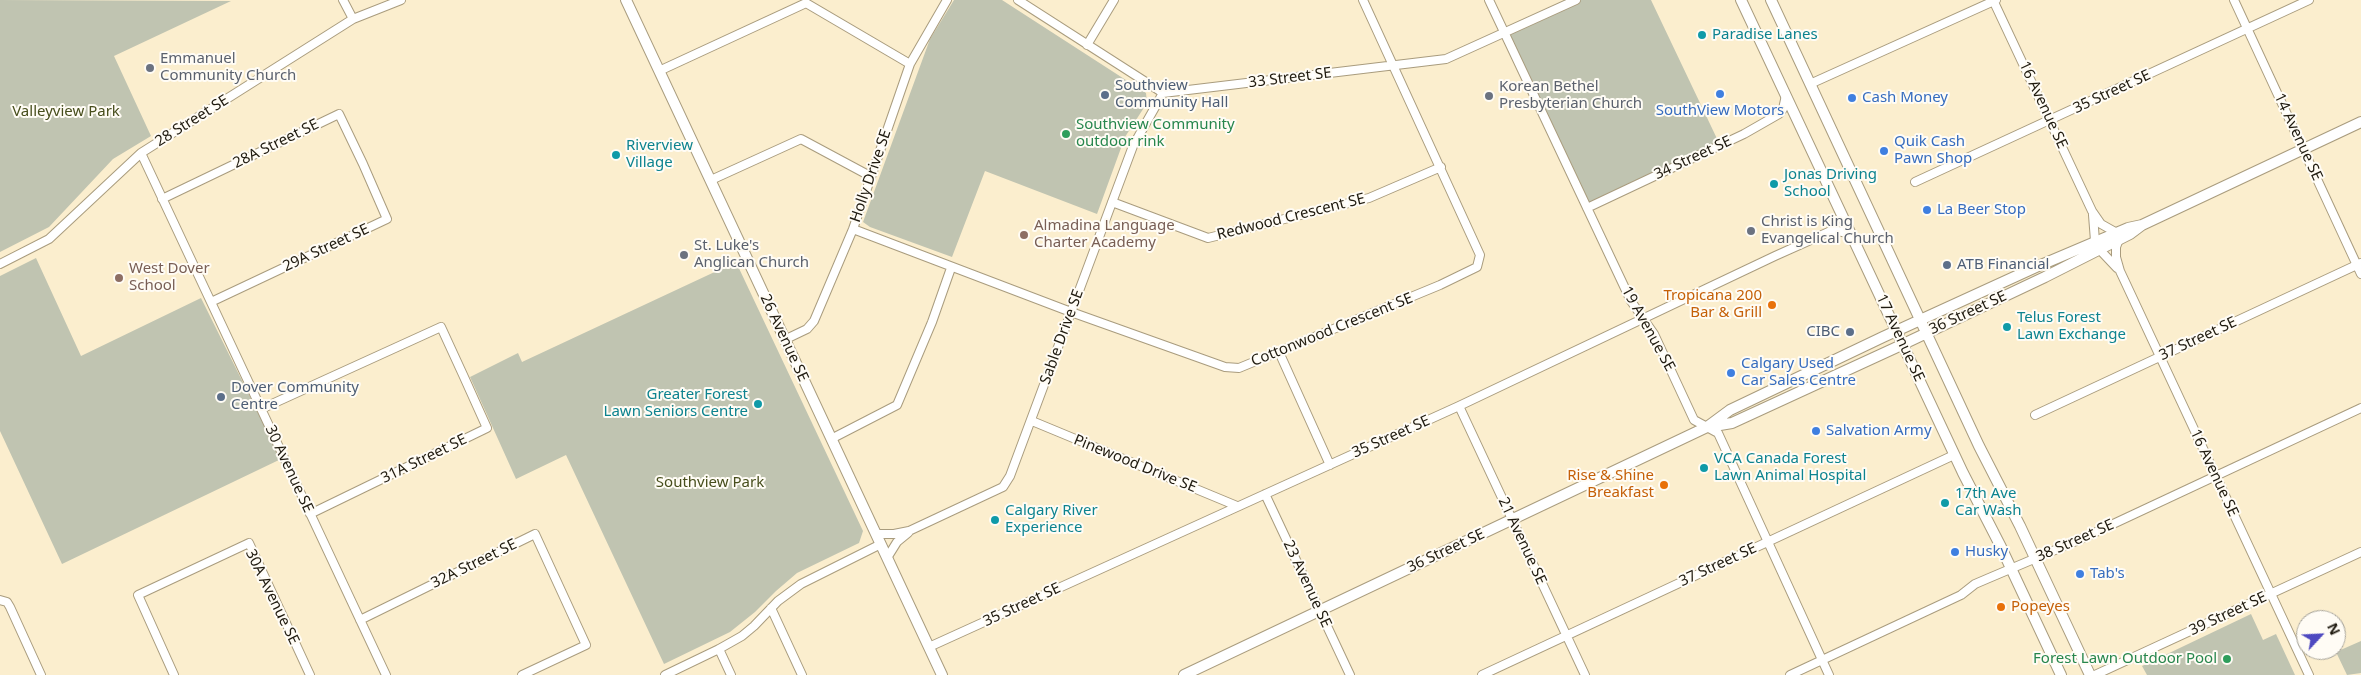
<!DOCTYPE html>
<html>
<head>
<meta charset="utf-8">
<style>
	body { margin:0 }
	#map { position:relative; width:2361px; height:675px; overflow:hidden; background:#fbeece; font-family:"Noto Sans",sans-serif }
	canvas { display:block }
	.north { position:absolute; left:2296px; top:610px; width:50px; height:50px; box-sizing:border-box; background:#fffcf5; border:1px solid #a5a299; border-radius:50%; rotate:65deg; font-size:14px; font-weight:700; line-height:20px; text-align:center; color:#1f1a0f }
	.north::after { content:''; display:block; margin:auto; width:18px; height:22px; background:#4e49c0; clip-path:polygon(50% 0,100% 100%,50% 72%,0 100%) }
</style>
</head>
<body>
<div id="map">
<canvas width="2361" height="675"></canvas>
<div class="north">N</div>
</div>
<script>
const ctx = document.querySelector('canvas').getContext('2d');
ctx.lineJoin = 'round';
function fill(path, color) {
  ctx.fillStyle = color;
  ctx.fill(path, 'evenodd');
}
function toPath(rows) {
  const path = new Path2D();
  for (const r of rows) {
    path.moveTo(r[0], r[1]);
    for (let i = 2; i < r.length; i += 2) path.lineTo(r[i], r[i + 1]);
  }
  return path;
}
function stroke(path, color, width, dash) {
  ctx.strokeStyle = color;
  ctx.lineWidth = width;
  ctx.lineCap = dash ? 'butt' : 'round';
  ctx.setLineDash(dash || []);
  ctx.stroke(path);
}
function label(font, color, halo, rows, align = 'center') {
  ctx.font = font + ' "Noto Sans",sans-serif';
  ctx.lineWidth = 4;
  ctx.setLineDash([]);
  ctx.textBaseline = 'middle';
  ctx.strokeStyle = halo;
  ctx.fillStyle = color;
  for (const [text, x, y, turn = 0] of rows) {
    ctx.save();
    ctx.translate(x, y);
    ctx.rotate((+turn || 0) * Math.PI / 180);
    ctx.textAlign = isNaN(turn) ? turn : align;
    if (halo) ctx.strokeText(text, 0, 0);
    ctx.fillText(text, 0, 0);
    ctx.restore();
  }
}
fill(toPath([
	[0,0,231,1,114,56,151,136,113,159,49,227,0,252],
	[954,0,1002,0,1146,93,1147,103,1125,137,1097,214,985,171,952,257,870,227,863,222,930,39],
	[1576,0,1651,0,1720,145,1587,208,1504,34],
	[36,258,81,356,201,298,281,459,62,564,0,431,0,276],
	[736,262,863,531,859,543,797,573,776,591,755,612,730,632,664,664,566,455,516,479,470,377,518,353,522,362],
	[2251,614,2263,640,2276,634,2295,675,2147,675,2142,666],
	[2361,641,2361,673,2347,675,2336,652]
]), '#c0c4b1');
const street = toPath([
	[343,0,353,19],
	[1018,0,1163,93,1446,59,1576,0],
	[1489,0,1631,301,1654,334,1694,420,1718,433,1829,675],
	[1993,0,2092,211,2101,224,2117,233],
	[2234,0,2361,274],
	[1087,45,1114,0],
	[659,71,806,3,910,64],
	[1810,84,1996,0],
	[141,153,386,675],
	[711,180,801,139,870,176],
	[1915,182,2309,0],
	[162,199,339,114,363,164,387,219,211,302],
	[1112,202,1208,238,1369,198,1441,167],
	[1587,208,1744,134,1779,114,1783,109,1786,95],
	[2093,215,2095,241],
	[853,229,1071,312,1225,367,1239,368,1440,285,1477,267,1480,255,1363,0],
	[2119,239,2116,247,2116,257,2120,271,2309,675],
	[2100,250,2117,268],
	[0,264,49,239,141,153,353,19,401,0],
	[784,340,807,329,814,321,853,229,910,64,947,0],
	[1279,352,1330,465],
	[1459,406,1585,675],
	[261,409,441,327,464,377,487,428,310,514],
	[2035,415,2361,263],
	[1032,421,1237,506],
	[831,439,897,405,932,322,951,268],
	[1265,494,1350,675],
	[876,534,894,534,909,531,1003,487,1010,476,1133,146,1163,93],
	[887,558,897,542,908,533],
	[0,600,7,602,10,607,41,675],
	[771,608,802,675],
	[360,620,535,534,586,645,522,675],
	[929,647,1459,406,1775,256,1833,230,1852,234],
	[719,649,731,675],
	[174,675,138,595,249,543,310,675],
	[665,675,719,649,742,636,754,626,778,601,801,584,881,544],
	[1482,675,1954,455],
	[1790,675,1961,595,1975,584,1989,578,2081,539,2361,408],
	[2095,675,2361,552]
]);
const secondary = toPath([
	[626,0,942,675],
	[1741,0,1963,473,2001,547,2061,675],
	[1771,0,1979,446,2020,526,2090,675],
	[1708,427,1732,423,1895,348,2045,277,2130,234,2142,225,2361,122],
	[1184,675,1707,427,1730,410,1883,337,2036,267,2128,228,2142,225]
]);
stroke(street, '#a99c7e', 10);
stroke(secondary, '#a99c7e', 12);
stroke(street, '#fff', 8);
stroke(secondary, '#fff', 10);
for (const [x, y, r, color] of [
	[1702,35,5,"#0f9aa8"],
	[150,68,5,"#6b7280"],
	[1720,94,5,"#3f7fe0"],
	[1105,95,5,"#5c6f8a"],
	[1489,96,5,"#6b7280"],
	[1852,98,5,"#3f7fe0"],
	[1066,134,5,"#2e9e5b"],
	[1884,151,5,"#3f7fe0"],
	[616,155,5,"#0f9aa8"],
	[1774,184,5,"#0f9aa8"],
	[1927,210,5,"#3f7fe0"],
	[1751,231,5,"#6b7280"],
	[1024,235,5,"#8d6e63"],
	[684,255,5,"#6b7280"],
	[1947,265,5,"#5c6f8a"],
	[119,278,5,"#8d6e63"],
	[1772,305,5,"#e8710a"],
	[2007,327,5,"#0f9aa8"],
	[1850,332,5,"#5c6f8a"],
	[1731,373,5,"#3f7fe0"],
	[221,397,5,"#5c6f8a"],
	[758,404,5,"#0f9aa8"],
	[1816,431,5,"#3f7fe0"],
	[1704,468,5,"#0f9aa8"],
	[1664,485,5,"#e8710a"],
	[1945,503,5,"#0f9aa8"],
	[995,520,5,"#0f9aa8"],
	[1955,552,5,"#3f7fe0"],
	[2080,574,5,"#3f7fe0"],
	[2001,607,5,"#e8710a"],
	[2227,659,5,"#2e9e5b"]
]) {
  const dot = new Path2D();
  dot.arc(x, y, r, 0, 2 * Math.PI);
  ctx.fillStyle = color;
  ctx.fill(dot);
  stroke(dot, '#fffcf5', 2);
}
label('15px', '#0d838f', '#fffcf5', [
	["Paradise Lanes",1712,35],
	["Riverview",626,146],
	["Village",626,163],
	["Jonas Driving",1784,175],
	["School",1784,192],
	["Telus Forest",2017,318],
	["Lawn Exchange",2017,335],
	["Greater Forest",748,395,"right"],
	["Lawn Seniors Centre",748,412,"right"],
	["VCA Canada Forest",1714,459],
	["Lawn Animal Hospital",1714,476],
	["17th Ave",1955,494],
	["Car Wash",1955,511],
	["Calgary River",1005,511],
	["Experience",1005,528]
], 'left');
label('15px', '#5b616d', '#fffcf5', [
	["Emmanuel",160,59],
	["Community Church",160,76],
	["Korean Bethel",1499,87],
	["Presbyterian Church",1499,104],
	["Christ is King",1761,222],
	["Evangelical Church",1761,239],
	["St. Luke's",694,246],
	["Anglican Church",694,263]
], 'left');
label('15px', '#1f1a0f', '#fffcf5', [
	["33 Street SE",1290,78,-7],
	["35 Street SE",2112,92,-25],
	["16 Avenue SE",2043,105,65],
	["28 Street SE",192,121,-32],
	["14 Avenue SE",2298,137,65],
	["28A Street SE",276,144,-26],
	["34 Street SE",1693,158,-25],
	["Holly Drive SE",871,176,-71],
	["Redwood Crescent SE",1291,217,-14],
	["29A Street SE",326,248,-25],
	["36 Street SE",1968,313,-25],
	["19 Avenue SE",1648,329,61],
	["Cottonwood Crescent SE",1332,330,-22],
	["Sable Drive SE",1062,337,-70],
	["26 Avenue SE",784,338,65],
	["17 Avenue SE",1900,338,65],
	["37 Street SE",2198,339,-25],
	["35 Street SE",1391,437,-24],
	["31A Street SE",424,459,-26],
	["Pinewood Drive SE",1135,464,22],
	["30 Avenue SE",289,469,65],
	["16 Avenue SE",2214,473,65],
	["21 Avenue SE",1522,541,65],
	["38 Street SE",2075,541,-24],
	["36 Street SE",1446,551,-25],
	["32A Street SE",474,564,-26],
	["37 Street SE",1718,565,-25],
	["23 Avenue SE",1307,584,65],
	["30A Avenue SE",272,597,64],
	["35 Street SE",1022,605,-25],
	["39 Street SE",2228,614,-25]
]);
label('15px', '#4e5e75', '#fffcf5', [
	["Southview",1115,86],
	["Community Hall",1115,103],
	["ATB Financial",1957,265],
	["CIBC",1840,332,"right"],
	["Dover Community",231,388],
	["Centre",231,405]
], 'left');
label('15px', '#366cbe', '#fffcf5', [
	["Cash Money",1862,98],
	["SouthView Motors",1720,111,"center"],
	["Quik Cash",1894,142],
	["Pawn Shop",1894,159],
	["La Beer Stop",1937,210],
	["Calgary Used",1741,364],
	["Car Sales Centre",1741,381],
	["Salvation Army",1826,431],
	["Husky",1965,552],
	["Tab's",2090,574]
], 'left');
label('15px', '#474e1c', '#fffcf5', [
	["Valleyview Park",66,112],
	["Southview Park",710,483]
]);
label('15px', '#27864d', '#fffcf5', [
	["Southview Community",1076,125],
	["outdoor rink",1076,142],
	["Forest Lawn Outdoor Pool",2217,659,"right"]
], 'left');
label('15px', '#785e54', '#fffcf5', [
	["Almadina Language",1034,226],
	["Charter Academy",1034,243],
	["West Dover",129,269],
	["School",129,286]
], 'left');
label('15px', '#c56008', '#fffcf5', [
	["Tropicana 200",1762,296],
	["Bar & Grill",1762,313],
	["Rise & Shine",1654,476],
	["Breakfast",1654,493],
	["Popeyes",2011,607,"left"]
], 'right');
</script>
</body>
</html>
